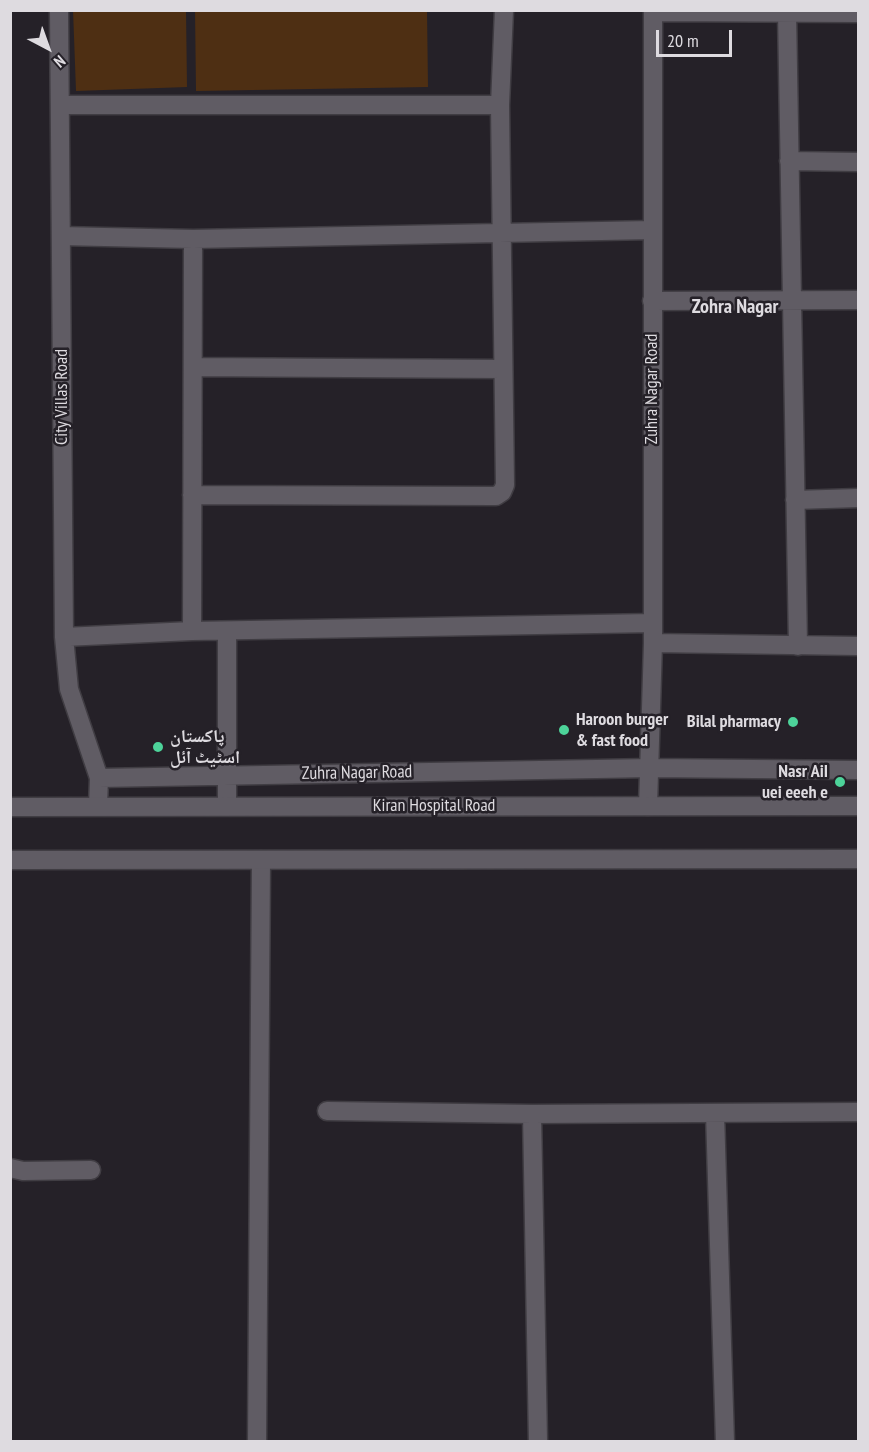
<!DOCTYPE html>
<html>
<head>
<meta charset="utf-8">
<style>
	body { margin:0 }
	#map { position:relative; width:869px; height:1452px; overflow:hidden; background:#252128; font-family:"PT Sans Narrow",sans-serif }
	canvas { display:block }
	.frame { position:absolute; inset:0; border:12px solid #dedbe0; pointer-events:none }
	.north { position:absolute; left:18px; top:18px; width:60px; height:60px; -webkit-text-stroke:4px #252128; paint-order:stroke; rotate:139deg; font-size:16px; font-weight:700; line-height:24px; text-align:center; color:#dedbe0 }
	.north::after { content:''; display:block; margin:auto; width:21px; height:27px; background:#dedbe0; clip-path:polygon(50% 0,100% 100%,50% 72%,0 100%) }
	.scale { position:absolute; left:656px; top:30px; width:76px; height:27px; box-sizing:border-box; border:3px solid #dedbe0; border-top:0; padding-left:8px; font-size:18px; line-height:21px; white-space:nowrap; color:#dedbe0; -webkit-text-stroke:4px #252128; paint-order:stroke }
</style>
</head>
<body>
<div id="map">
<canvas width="869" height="1452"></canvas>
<div class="frame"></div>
<div class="north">N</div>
<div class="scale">20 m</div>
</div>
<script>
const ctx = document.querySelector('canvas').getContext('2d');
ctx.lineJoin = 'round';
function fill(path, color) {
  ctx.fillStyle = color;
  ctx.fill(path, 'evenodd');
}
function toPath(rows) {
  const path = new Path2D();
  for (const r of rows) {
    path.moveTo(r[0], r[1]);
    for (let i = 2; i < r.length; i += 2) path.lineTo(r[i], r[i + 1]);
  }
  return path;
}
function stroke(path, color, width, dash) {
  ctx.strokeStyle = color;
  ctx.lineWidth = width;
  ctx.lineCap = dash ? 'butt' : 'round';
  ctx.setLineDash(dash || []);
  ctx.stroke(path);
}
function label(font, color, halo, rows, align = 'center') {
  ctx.font = font + ' "PT Sans Narrow","Noto Naskh Arabic",sans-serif';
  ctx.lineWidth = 5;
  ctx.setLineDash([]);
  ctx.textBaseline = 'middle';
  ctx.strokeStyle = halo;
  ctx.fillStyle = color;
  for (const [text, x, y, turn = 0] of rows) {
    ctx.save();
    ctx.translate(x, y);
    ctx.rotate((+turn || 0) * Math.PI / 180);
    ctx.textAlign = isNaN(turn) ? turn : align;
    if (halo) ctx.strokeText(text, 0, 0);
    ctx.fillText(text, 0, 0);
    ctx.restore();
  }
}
fill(toPath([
	[73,10,186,10,187,87,76,91],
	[195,10,427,10,428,87,196,91]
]), '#4e2f13');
const street = toPath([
	[59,10,64,637,69,689,99,778,98,806],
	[653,12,858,13],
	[787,12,798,646],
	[60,105,500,105],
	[789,161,858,162],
	[61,236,193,239,652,230],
	[652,301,858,300],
	[193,367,503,369],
	[192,495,496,496,502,492,505,485,500,105,504,10],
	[795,500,858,498],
	[192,631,193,239],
	[227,631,227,806],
	[64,637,192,631,653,623],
	[653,643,858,646],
	[99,778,651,768,858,770],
	[648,806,653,643,653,10],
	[327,1111,532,1114,858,1112],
	[715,1113,725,1442],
	[532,1114,538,1442],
	[10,1168,23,1171,91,1170],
	[257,1442,261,860]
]);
const secondary = toPath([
	[10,807,858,806],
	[10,860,858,859]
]);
stroke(street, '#403d43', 21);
stroke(secondary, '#403d43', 21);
stroke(street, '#605c64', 18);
stroke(secondary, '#605c64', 18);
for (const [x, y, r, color] of [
	[793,722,6,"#4dd39a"],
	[564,730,6,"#4dd39a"],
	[158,747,6,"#4dd39a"],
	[840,782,6,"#4dd39a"]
]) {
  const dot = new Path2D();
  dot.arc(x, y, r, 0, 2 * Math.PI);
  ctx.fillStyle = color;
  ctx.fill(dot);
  stroke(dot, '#252128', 2);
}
label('18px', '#dedbe0', '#252128', [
	["Zuhra Nagar Road",652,389,-90],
	["City Villas Road",62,397,-90],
	["Zuhra Nagar Road",357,773,-1],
	["Kiran Hospital Road",434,806]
]);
label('bold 18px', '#dedbe0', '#252128', [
	["Haroon burger",576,720],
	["& fast food",576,741],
	["Bilal pharmacy",781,722,"right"],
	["پاکستان",170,737],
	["اسٹیٹ آئل",170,758],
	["Nasr AiI",828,772,"right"],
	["uei eeeh e",828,793,"right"]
], 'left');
label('bold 20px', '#dedbe0', '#252128', [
	["Zohra Nagar",735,307]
]);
</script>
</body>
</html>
